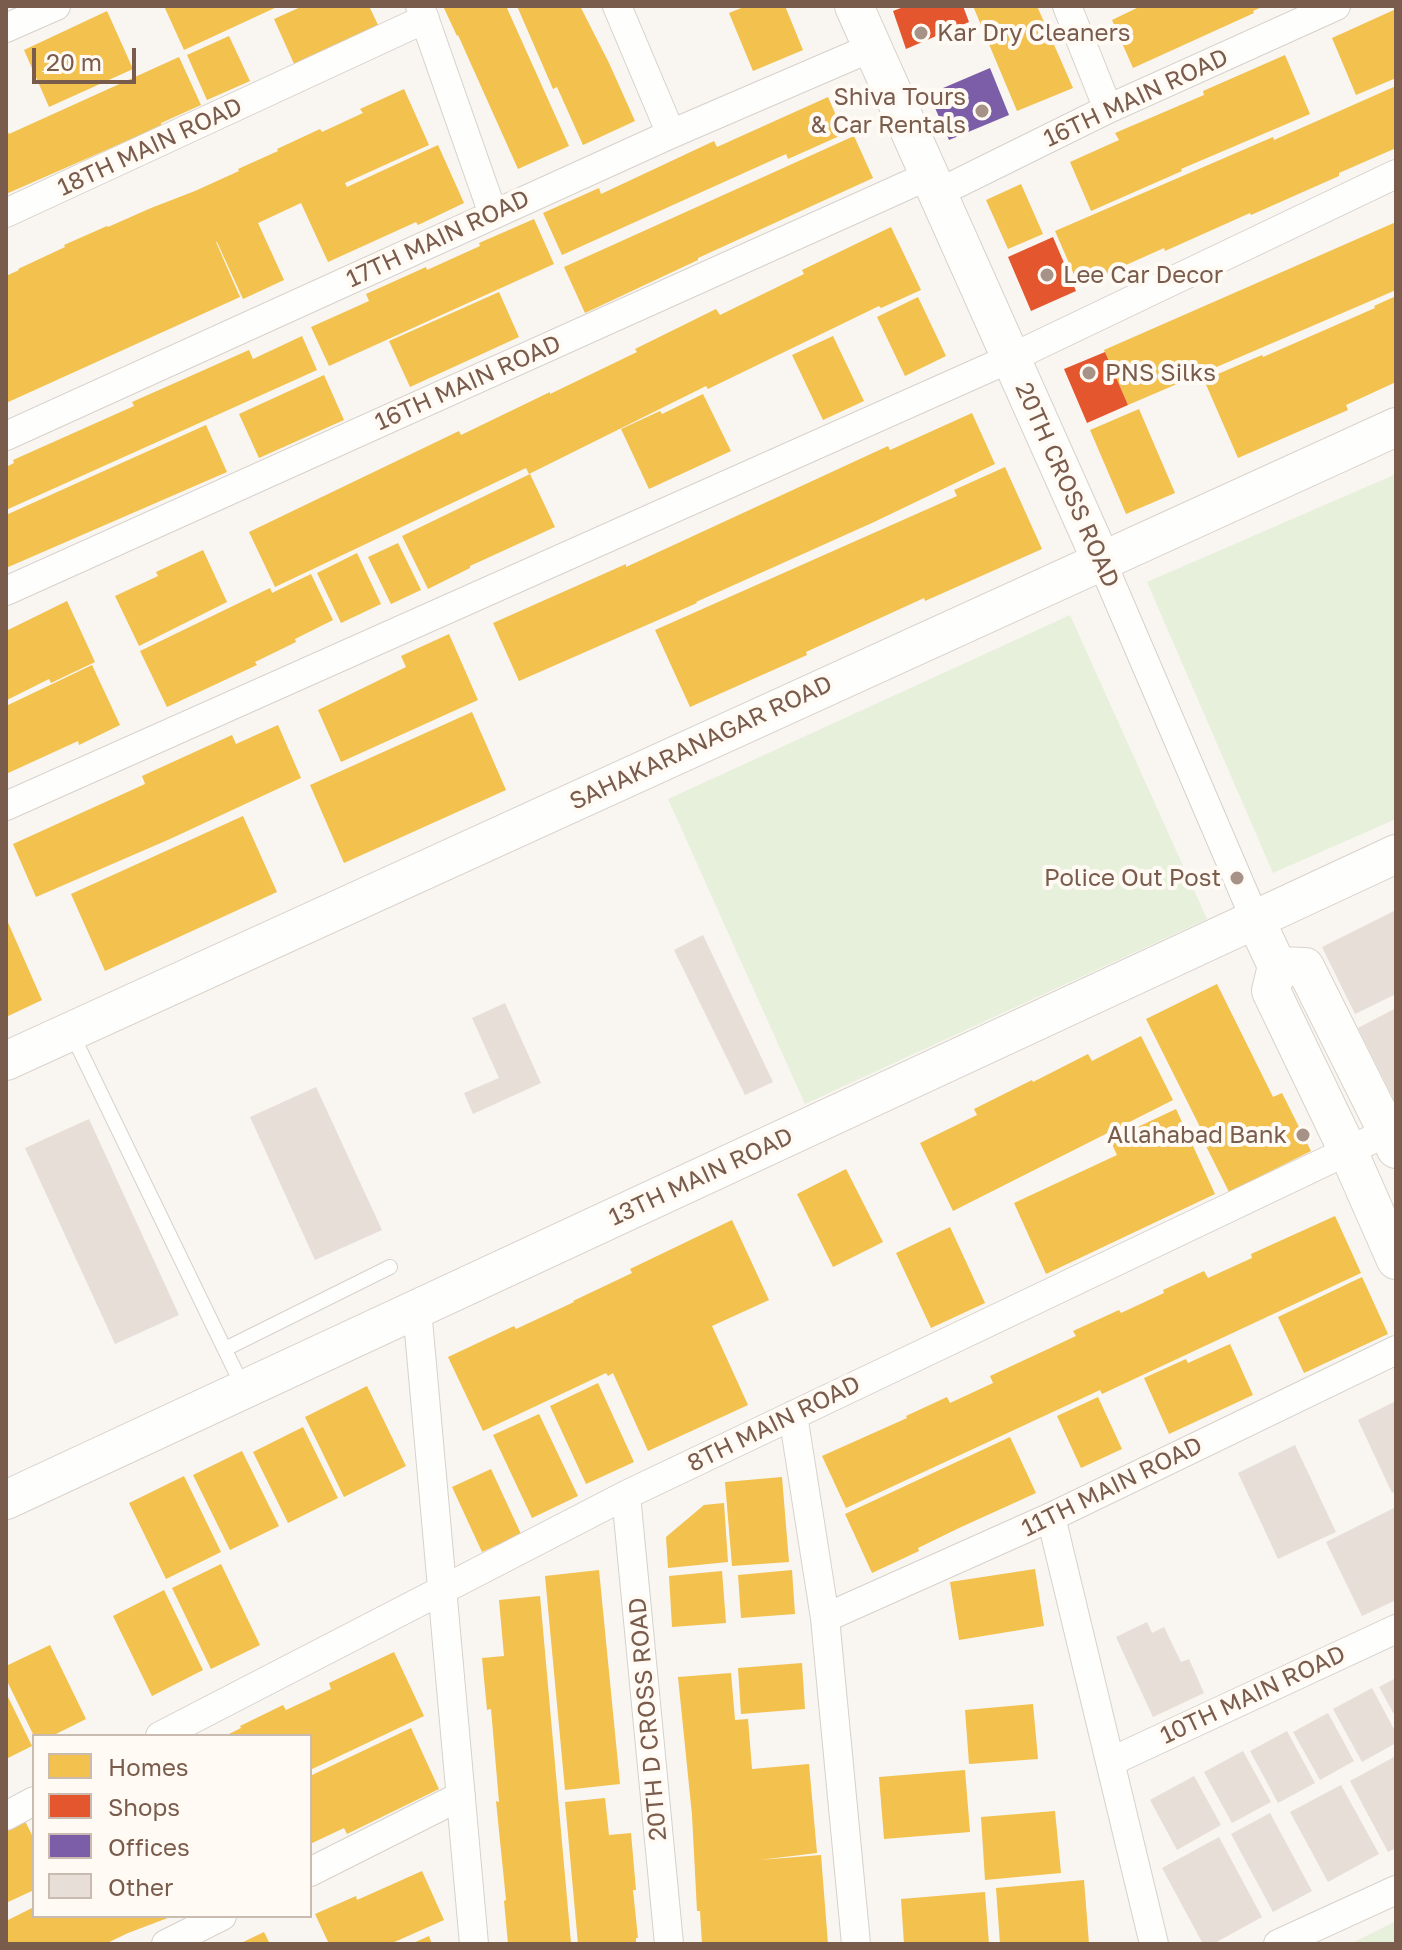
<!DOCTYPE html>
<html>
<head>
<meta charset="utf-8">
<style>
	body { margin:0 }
	#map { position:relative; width:1402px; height:1950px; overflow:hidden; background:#f9f5f0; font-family:"Golos Text",sans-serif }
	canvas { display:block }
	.frame { position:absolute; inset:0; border:8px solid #7a5c4d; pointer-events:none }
	.legend { position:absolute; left:32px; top:1734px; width:280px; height:184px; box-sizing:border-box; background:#fffaf3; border:2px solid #cabbb1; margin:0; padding:10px 14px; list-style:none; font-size:24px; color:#7a5c4d }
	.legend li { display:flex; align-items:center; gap:16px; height:40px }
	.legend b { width:40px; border:2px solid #cabbb1 }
	.scale { position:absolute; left:32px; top:48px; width:104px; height:36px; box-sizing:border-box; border:4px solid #7a5c4d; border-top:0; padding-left:10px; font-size:24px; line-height:28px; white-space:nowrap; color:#7a5c4d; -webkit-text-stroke:6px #fffaf3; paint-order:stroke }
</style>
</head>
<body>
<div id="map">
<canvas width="1402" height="1950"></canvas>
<div class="frame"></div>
<ul class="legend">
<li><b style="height:22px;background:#f2c14e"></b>Homes</li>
<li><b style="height:22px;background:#e4572e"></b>Shops</li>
<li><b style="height:22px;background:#7b5ea7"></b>Offices</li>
<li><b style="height:22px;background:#e6ded7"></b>Other</li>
</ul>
<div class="scale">20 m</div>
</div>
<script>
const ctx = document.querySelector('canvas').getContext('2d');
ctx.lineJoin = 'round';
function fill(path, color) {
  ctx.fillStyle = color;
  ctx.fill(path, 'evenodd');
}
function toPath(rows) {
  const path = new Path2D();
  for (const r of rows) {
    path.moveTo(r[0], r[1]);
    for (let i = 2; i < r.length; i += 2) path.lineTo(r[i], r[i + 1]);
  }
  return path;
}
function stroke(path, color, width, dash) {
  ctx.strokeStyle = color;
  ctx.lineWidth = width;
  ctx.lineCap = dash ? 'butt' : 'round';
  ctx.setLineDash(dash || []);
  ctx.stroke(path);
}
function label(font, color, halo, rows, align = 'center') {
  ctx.font = font + ' "Golos Text",sans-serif';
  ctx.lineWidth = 8;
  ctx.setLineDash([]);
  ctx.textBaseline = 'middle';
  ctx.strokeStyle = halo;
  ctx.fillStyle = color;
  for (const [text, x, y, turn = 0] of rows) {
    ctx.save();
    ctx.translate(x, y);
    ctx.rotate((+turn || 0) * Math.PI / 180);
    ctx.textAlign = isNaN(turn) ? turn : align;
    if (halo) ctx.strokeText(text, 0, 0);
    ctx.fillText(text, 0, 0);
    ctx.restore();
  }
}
fill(toPath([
	[1396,474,1396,819,1273,873,1147,582],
	[1070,615,1207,919,805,1104,668,799],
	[1396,1921,1396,1944,1350,1944]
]), '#e7f0db');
fill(toPath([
	[164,6,279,6,184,50],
	[303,6,369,6,379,27,295,66,274,19],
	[443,6,506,6,569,146,518,169,458,35,457,36],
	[517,6,580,6,609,63,635,121,583,145,557,87,553,89],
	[746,6,785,6,803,50,753,71,729,13],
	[973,6,1037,6,1073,88,1017,111],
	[1141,6,1264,6,1253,11,1254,13,1133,68,1112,20],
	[1396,9,1396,78,1356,95,1332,38],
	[107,11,133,69,49,107,24,50],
	[229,36,250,81,207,100,187,55],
	[1285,55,1310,114,1181,169,1182,171,1091,211,1070,162,1119,140,1115,133,1204,95,1203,91],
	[179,57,201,105,161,123,161,126,6,194,6,129,9,134],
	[1396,86,1396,148,1339,173,1339,176,1251,215,1250,213,1165,251,1164,248,1079,286,1055,231,1273,137,1274,140],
	[404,89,429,145,345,183,347,187,438,145,464,203,418,225,416,222,328,262,301,203,258,223,284,280,243,299,217,242,216,242,240,297,6,403,6,276,19,270,18,269,65,247,64,245,107,226,108,227,151,208,195,191,239,171,238,169,278,151,277,149,320,129,322,132,363,113,360,109],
	[828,97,844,134,788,159,786,154,562,255,543,213,599,188,601,194,714,141,717,147],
	[854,136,873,178,698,258,698,260,585,313,564,267],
	[1021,184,1043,234,1008,249,986,200],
	[534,219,554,264,329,366,311,327,369,301,366,294,426,267,427,270,480,246,479,243],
	[1396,222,1396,290,1128,405,1104,350],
	[891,227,921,290,881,308,879,306,708,389,706,386,529,474,526,468,275,587,249,532,459,431,461,435,550,392,550,394,637,352,635,349,716,309,720,315,804,274,802,270],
	[499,292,519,337,410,387,389,341],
	[1396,296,1396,382,1346,405,1348,410,1238,458,1204,380,1262,355,1263,357,1375,308,1374,306],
	[918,297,946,356,905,376,877,317],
	[302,336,317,370,6,510,6,467,14,463,13,460,134,406,132,402,249,350,253,359],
	[833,336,864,401,823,420,792,355],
	[324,375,344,420,259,458,239,414],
	[703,394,731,451,649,489,621,429,660,411,662,414],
	[1139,409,1175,493,1126,514,1090,430],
	[972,413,995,464,874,522,696,602,697,603,519,681,493,623,626,564,626,567,888,446,890,450],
	[206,425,227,472,6,568,6,515],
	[1005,467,1042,549,925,601,924,598,806,652,807,655,690,707,655,630,957,496,954,490],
	[530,474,555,527,470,566,470,568,428,589,402,536],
	[398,543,421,590,391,604,368,557],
	[203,550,227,602,139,646,115,596,158,576,156,572],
	[357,553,381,604,341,623,317,573],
	[311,574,333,620,295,639,296,642,255,662,257,665,167,707,140,651,270,588,272,593],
	[67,601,95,662,51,683,49,679,7,700,6,631],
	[449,634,478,700,341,762,318,710,406,667,401,656],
	[92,665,120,725,79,745,78,741,6,774,6,706],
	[472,712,506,790,344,863,310,785],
	[278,725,301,778,170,839,36,897,13,844,145,784,142,776,188,755,232,735,236,744],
	[243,816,277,892,105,971,71,894],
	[6,918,42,1000,6,1017],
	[1217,984,1273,1097,1282,1093,1311,1151,1229,1192,1200,1134,1203,1133,1146,1019],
	[1141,1036,1173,1100,953,1211,920,1143,977,1115,974,1109,1032,1080,1033,1082,1088,1054,1092,1061],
	[1176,1109,1215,1194,1046,1274,1014,1203,1117,1155,1110,1140],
	[846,1169,883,1242,833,1267,797,1194],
	[1335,1216,1361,1273,1102,1394,1100,1390,846,1508,822,1456,907,1418,906,1416,947,1397,950,1403,993,1383,990,1376,1076,1336,1073,1331,1119,1310,1121,1313,1164,1293,1163,1290,1204,1271,1208,1278,1252,1258,1251,1254],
	[732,1220,769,1300,712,1326,748,1405,648,1451,613,1373,608,1376,606,1373,483,1431,448,1357,514,1326,516,1329,574,1302,573,1301,632,1273,630,1269],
	[950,1227,985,1303,931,1328,896,1253],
	[1362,1277,1388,1334,1304,1373,1278,1317],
	[1230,1344,1253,1395,1169,1434,1144,1378,1186,1359,1188,1363],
	[598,1383,634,1462,586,1484,550,1406],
	[367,1386,406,1466,344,1497,305,1417],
	[1098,1397,1122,1449,1081,1468,1057,1416],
	[539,1414,578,1496,532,1518,493,1435],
	[303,1427,338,1498,288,1523,253,1452],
	[1010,1437,1036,1493,959,1528,918,1548,919,1551,872,1573,845,1514],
	[242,1451,279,1526,230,1550,193,1475],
	[491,1469,521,1534,482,1552,452,1487],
	[184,1476,221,1552,166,1579,129,1503],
	[782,1477,789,1562,732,1566,725,1482],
	[724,1503,728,1562,668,1568,666,1537,704,1505],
	[221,1564,260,1645,211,1669,172,1588],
	[1035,1569,1044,1626,959,1640,950,1582],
	[599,1570,620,1784,565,1790,545,1576],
	[792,1570,795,1614,741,1618,738,1575],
	[722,1571,726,1623,672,1627,669,1576],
	[164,1590,203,1670,152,1696,113,1616],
	[540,1596,571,1943,508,1944,504,1901,506,1900,496,1801,499,1802,491,1709,487,1710,482,1658,504,1656,499,1600],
	[50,1645,86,1719,52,1736,34,1736,6,1679,6,1666],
	[394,1652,424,1716,310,1770,310,1736,225,1736,241,1728,240,1726,283,1705,286,1710,331,1689,329,1683],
	[802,1663,805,1709,741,1714,738,1668],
	[731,1673,735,1720,748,1719,752,1769,809,1764,817,1853,759,1860,821,1855,828,1944,702,1944,700,1911,697,1911,692,1815,678,1677],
	[6,1693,32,1746,6,1759],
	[1033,1704,1038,1759,969,1764,965,1710],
	[411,1728,439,1789,347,1834,344,1828,310,1844,310,1776],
	[965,1770,970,1832,884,1839,879,1777],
	[605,1798,609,1835,631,1833,636,1890,633,1890,638,1938,636,1938,636,1944,578,1944,565,1802],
	[1055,1811,1061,1873,985,1880,981,1817],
	[25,1821,34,1839,34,1890,8,1902,6,1897,6,1830],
	[422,1871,444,1920,390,1944,329,1944,315,1914,356,1896,357,1900],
	[1084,1880,1089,1944,1000,1944,996,1888],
	[985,1892,989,1944,904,1944,901,1899],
	[34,1907,34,1916,173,1916,128,1933,105,1944,6,1944,6,1921],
	[264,1932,270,1944,239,1944],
	[429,1936,432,1944,411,1944]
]), '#f2c14e');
fill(toPath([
	[906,6,963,6,969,22,906,49,893,11],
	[1053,237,1076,291,1031,311,1008,257],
	[1105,352,1128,405,1087,423,1064,369]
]), '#e4572e');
fill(toPath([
	[990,68,1009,115,949,140,929,94]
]), '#7b5ea7');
fill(toPath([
	[1396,910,1396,994,1355,1014,1322,947],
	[703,935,773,1082,745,1095,674,950],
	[505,1003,541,1083,473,1114,464,1093,499,1078,472,1018],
	[1396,1008,1396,1104,1358,1028],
	[316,1087,382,1230,315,1260,250,1117],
	[89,1119,179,1315,115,1344,25,1148],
	[1396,1401,1396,1491,1392,1493,1358,1420],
	[1295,1445,1336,1532,1278,1559,1238,1473],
	[1394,1508,1396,1513,1396,1600,1362,1616,1326,1542],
	[1147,1622,1152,1633,1164,1627,1181,1662,1189,1659,1204,1693,1153,1717,1116,1637],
	[1396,1678,1396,1718,1379,1687],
	[1372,1688,1396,1733,1396,1743,1362,1762,1333,1709],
	[1328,1713,1354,1761,1320,1780,1293,1732],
	[1287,1731,1315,1783,1278,1803,1250,1751],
	[1243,1751,1271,1802,1232,1823,1204,1772],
	[1396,1756,1396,1848,1388,1852,1350,1781],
	[1194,1776,1221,1825,1177,1850,1150,1800],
	[1341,1785,1379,1854,1328,1882,1290,1812],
	[1270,1813,1312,1891,1273,1912,1231,1834],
	[1219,1837,1262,1917,1213,1944,1203,1944,1162,1868]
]), '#e6ded7');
const lane = toPath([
	[71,1032,243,1387],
	[225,1349,390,1267]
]);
const street = toPath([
	[420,6,493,214],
	[617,6,671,134],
	[1067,6,1108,109],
	[6,28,56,6],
	[938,193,1108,109,1336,6],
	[6,213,425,19],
	[6,436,671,134,873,47],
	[1101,560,1255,919],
	[6,591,930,175],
	[6,806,1011,358,1396,174],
	[417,1309,474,1944],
	[793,1415,825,1618,856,1944],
	[626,1495,669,1944],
	[1051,1517,1154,1944],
	[825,1618,1051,1517,1396,1350],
	[160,1736,626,1495,1396,1128],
	[1110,1762,1396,1629],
	[6,1816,34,1801],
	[310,1872,461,1796],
	[166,1944,222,1916],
	[1278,1944,1396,1890]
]);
const secondary = toPath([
	[854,6,1101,560],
	[1255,919,1277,966,1271,991,1348,1151,1396,1260],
	[1277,966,1305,967,1396,1149],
	[6,1061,1396,427],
	[6,1500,1396,854]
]);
stroke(lane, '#d7d1cb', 16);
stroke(street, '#d7d1cb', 30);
stroke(secondary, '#d9d2cb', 40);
stroke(lane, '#fefefd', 14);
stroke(street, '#fefefd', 28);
stroke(secondary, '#fefefd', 38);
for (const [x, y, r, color] of [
	[921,33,8,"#a69286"],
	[982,111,8,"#a69286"],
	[1047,275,8,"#a69286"],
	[1089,373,8,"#a69286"],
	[1237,878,8,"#a69286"],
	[1303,1135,8,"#a69286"]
]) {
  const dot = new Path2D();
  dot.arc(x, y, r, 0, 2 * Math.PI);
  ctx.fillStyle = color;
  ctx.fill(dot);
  stroke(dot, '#fffaf3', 3);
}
label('24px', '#7a5c4d', '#fffaf3', [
	["Kar Dry Cleaners",937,33],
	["Shiva Tours",966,97,"right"],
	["& Car Rentals",966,125,"right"],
	["Lee Car Decor",1063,275],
	["PNS Silks",1105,373],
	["Police Out Post",1221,878,"right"],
	["Allahabad Bank",1287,1135,"right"]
], 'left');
label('24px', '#7a5c4d', '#fffaf3', [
	["16TH MAIN ROAD",1136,98,-25],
	["18TH MAIN ROAD",150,147,-25],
	["17TH MAIN ROAD",438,239,-25],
	["16TH MAIN ROAD",468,383,-24],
	["20TH CROSS ROAD",1067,485,66],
	["SAHAKARANAGAR ROAD",701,743,-25],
	["13TH MAIN ROAD",701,1177,-25],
	["8TH MAIN ROAD",774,1424,-26],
	["11TH MAIN ROAD",1112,1487,-26],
	["10TH MAIN ROAD",1253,1695,-25],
	["20TH D CROSS ROAD",648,1719,-95]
]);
</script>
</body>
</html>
